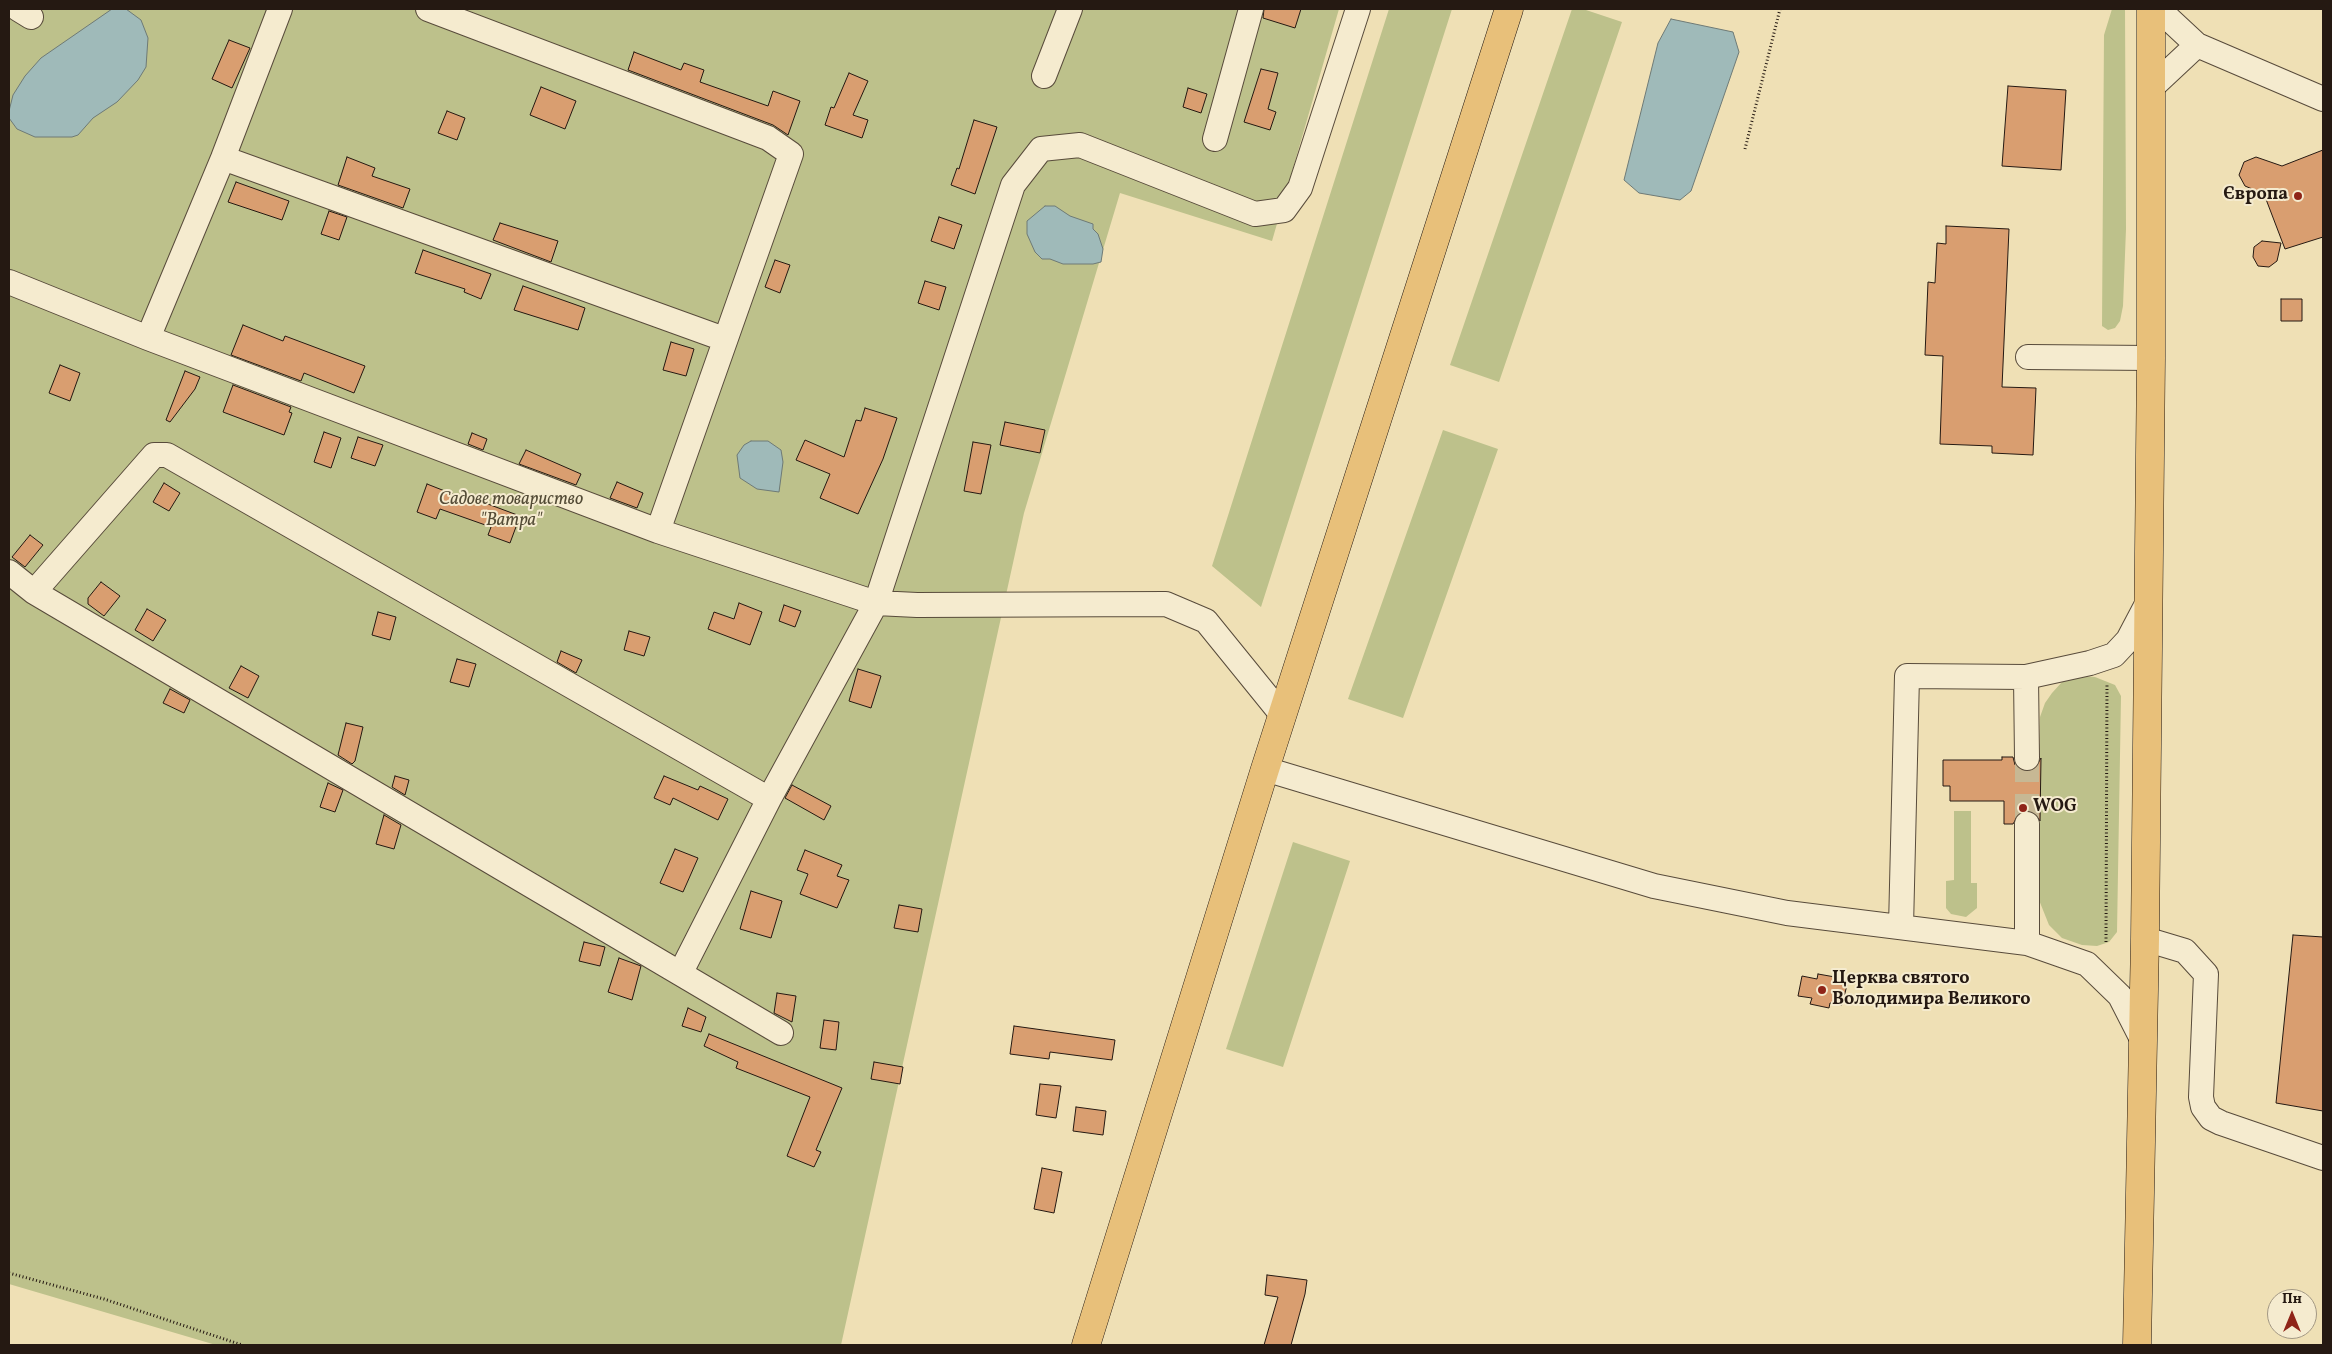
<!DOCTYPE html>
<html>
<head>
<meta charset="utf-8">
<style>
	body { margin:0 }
	#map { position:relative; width:2332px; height:1354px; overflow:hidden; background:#efe0b5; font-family:Vollkorn,serif }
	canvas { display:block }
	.frame { position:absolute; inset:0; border:10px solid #251912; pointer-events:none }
	.north { position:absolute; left:2267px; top:1289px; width:50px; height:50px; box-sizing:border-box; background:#f5ebcf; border:1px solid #a29783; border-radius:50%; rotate:0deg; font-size:14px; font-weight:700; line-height:20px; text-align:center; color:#251912 }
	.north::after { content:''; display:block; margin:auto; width:18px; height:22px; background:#8f2418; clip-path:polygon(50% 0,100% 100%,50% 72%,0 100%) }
</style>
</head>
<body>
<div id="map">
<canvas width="2332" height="1354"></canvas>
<div class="frame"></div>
<div class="north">Пн</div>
</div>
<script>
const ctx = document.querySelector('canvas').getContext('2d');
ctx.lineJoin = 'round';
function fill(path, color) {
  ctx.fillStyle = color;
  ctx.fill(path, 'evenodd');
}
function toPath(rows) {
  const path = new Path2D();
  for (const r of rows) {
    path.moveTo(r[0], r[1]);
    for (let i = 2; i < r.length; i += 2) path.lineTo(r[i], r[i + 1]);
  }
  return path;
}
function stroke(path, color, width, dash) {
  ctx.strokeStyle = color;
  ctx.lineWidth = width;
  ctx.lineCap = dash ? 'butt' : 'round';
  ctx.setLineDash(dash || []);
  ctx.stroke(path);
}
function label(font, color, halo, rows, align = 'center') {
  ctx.font = font + ' Vollkorn,serif';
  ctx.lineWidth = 4;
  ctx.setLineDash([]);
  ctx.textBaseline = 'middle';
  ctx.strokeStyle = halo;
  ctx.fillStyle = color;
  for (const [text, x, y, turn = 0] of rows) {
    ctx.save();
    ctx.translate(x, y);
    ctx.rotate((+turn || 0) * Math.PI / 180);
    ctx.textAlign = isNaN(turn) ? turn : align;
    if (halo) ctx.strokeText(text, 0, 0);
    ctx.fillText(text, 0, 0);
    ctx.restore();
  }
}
fill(toPath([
	[9,9,1339,9,1272,241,1120,193,1024,513,841,1345,216,1345,9,1284],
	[1389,9,1452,9,1261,607,1212,566],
	[1572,9,1583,9,1622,22,1499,382,1450,365],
	[2112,9,2125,9,2126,229,2123,306,2120,321,2115,328,2108,330,2102,326,2104,35],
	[1443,430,1498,449,1403,718,1348,699],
	[2079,676,2095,677,2115,685,2121,696,2117,932,2109,942,2097,946,2082,945,2062,938,2049,925,2039,900,2040,717,2045,703,2052,693,2062,682],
	[1954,811,1971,811,1971,883,1977,883,1977,908,1966,917,1951,914,1946,908,1946,881,1954,880],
	[1293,842,1350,861,1283,1067,1226,1049]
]), '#bdc18b');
const water = toPath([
	[112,9,126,9,141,20,148,38,146,67,138,80,117,102,93,118,78,135,72,137,35,137,17,129,9,118,9,111,13,95,25,76,41,58,112,9],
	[1671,19,1733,32,1739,52,1691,191,1680,200,1639,193,1624,180,1658,43,1671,19],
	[1045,206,1055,206,1070,216,1093,224,1093,229,1098,234,1103,249,1101,262,1093,264,1063,264,1050,259,1042,259,1035,252,1027,234,1027,221,1045,206],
	[751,441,768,441,781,450,783,462,779,492,757,489,740,478,737,455,744,445,751,441]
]);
fill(water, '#9fbab9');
stroke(water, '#6e7a76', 1);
const building = toPath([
	[1264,9,1301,9,1295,28,1263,18,1264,9],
	[229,40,250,48,232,88,212,79,229,40],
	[634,52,681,70,684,63,704,70,700,82,768,106,773,91,800,101,788,135,773,125,628,70,634,52],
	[1261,69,1278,73,1268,109,1276,112,1270,130,1244,122,1261,69],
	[849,73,868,81,853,115,868,120,862,138,825,125,831,107,834,108,849,73],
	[2008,86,2066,90,2061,170,2002,166,2008,86],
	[541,87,576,101,565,129,530,115,541,87],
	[1188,88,1207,94,1201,113,1183,107,1188,88],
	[447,111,465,118,457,140,438,133,447,111],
	[974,120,997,127,975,194,951,185,957,168,959,169,974,120],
	[2323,150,2323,237,2285,249,2264,194,2245,186,2239,175,2244,162,2256,157,2282,166,2323,150],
	[347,157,375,168,372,176,410,189,403,208,338,185,347,157],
	[236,182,289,201,282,220,228,202,236,182],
	[329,211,347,217,339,240,321,234,329,211],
	[939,217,962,225,954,249,931,241,939,217],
	[500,223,558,241,551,262,493,240,500,223],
	[1946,226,2009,229,2002,387,2036,388,2033,455,1992,453,1992,446,1940,444,1943,356,1925,355,1928,282,1935,283,1937,243,1946,244,1946,226],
	[2262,241,2281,243,2277,261,2269,267,2258,266,2253,257,2254,247,2262,241],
	[423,250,491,274,481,299,464,292,465,289,415,273,423,250],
	[775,260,790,265,780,293,765,287,775,260],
	[925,281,946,287,939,310,918,303,925,281],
	[523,286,585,308,578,330,514,310,523,286],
	[2281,299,2302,299,2302,321,2281,321,2281,299],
	[243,325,283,341,285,336,365,366,354,393,304,373,301,381,231,355,243,325],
	[671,342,694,349,686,376,663,370,671,342],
	[60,365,80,373,70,401,49,393,60,365],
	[185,371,200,377,195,389,170,422,166,420,185,371],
	[233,385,291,407,289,412,292,413,284,435,223,412,233,385],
	[865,408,897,418,883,459,858,514,820,498,830,474,796,460,805,440,844,457,856,420,861,421,865,408],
	[1005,422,1045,430,1040,453,1000,445,1005,422],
	[324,432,341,438,331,468,314,462,324,432],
	[472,433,487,439,483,450,468,444,472,433],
	[358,437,383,445,375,466,351,458,358,437],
	[973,442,991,445,981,494,964,491,973,442],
	[526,450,581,474,576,485,519,464,526,450],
	[617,482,643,493,637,508,610,498,617,482],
	[164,483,180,493,169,511,153,502,164,483],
	[427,484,460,497,461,494,520,516,510,543,488,535,491,527,440,509,436,519,417,512,427,484],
	[30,535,43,545,25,567,12,557,30,535],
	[101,582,120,596,104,616,88,604,88,598,101,582],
	[739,603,762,612,750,645,708,629,714,612,734,619,739,603],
	[784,605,801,611,795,627,779,621,784,605],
	[147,609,166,620,153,641,135,630,147,609],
	[378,612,396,617,390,640,372,635,378,612],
	[629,631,650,637,644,656,624,650,629,631],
	[561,651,582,660,576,673,557,662,561,651],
	[457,659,476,664,469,687,450,682,457,659],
	[241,666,259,676,248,698,229,688,241,666],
	[858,669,881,676,871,708,849,701,858,669],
	[170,689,190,700,184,713,163,703,170,689],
	[346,723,363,727,355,761,352,764,338,755,346,723],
	[2002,757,2013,757,2015,765,2027,772,2034,770,2041,758,2040,821,2034,812,2027,810,2020,812,2013,824,2004,824,2004,801,1950,801,1950,786,1943,786,1943,760,2002,760,2002,757],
	[395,776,409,780,405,795,392,787,395,776],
	[664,776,698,790,700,786,728,799,718,820,673,798,670,805,654,798,664,776],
	[328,783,343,790,335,812,320,807,328,783],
	[792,785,831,806,824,820,785,798,792,785],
	[384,815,401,825,394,849,376,844,384,815],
	[675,849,698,858,683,892,660,883,675,849],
	[805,850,842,865,837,876,849,880,837,908,800,894,808,874,797,870,805,850],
	[751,891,782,901,771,938,740,929,751,891],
	[899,905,922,909,918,932,894,928,899,905],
	[2293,935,2323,937,2323,1111,2276,1103,2293,935],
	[584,942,605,947,600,966,579,961,584,942],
	[619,958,641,966,632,1000,608,992,619,958],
	[1818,974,1835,977,1834,982,1847,985,1842,1005,1830,1003,1829,1008,1810,1004,1812,998,1798,996,1802,976,1817,979,1818,974],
	[777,993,796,996,792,1022,774,1013,777,993],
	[688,1008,706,1017,701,1032,682,1026,688,1008],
	[824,1020,839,1022,836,1050,820,1048,824,1020],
	[1014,1026,1115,1040,1112,1060,1050,1052,1049,1059,1010,1054,1014,1026],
	[709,1034,842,1088,816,1150,821,1152,814,1167,787,1156,810,1097,736,1068,738,1062,704,1046,709,1034],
	[874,1062,903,1067,900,1084,871,1079,874,1062],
	[1040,1084,1061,1086,1056,1118,1036,1115,1040,1084],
	[1076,1107,1106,1111,1103,1135,1073,1131,1076,1107],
	[1042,1168,1062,1172,1054,1213,1034,1209,1042,1168],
	[1267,1275,1307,1280,1305,1294,1291,1345,1264,1345,1278,1297,1265,1295,1267,1275]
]);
fill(building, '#d99e70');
stroke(building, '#251912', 1);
stroke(toPath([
	[2027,758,2027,824]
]), '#c7b894', 24, [24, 12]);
const minor = toPath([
	[18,9,31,17],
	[428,9,768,138,791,154,658,531],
	[2163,9,2168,18,2197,45,2323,99],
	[1044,76,1070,9],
	[2151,88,2197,45],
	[1215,139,1251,9],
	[223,158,724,339],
	[9,282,148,338,658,531,876,603,917,605,1166,604,1206,621,1283,716],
	[148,338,223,158,280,9],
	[2028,357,2151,358],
	[9,572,34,592,781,1033],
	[34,592,154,455,167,455,769,799],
	[2026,677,2027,758],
	[1265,769,1654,886,1787,913,2027,943,2087,964,2120,996,2143,1041],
	[2027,824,2027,943],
	[1901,927,1907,676,2026,677,2090,663,2114,655,2128,640,2148,602],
	[2145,939,2185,951,2206,974,2201,1097,2203,1107,2211,1118,2221,1123,2323,1158],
	[681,972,769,799,876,603,1013,185,1041,149,1080,145,1255,214,1284,210,1300,188,1358,9]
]);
const highway = toPath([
	[1086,1345,1265,769,1509,9],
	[2137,1345,2145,939,2151,358,2151,9]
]);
stroke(minor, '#584b3b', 26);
stroke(highway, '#251912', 29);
stroke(toPath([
	[1745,149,1780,9],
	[2106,942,2107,684],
	[9,1273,104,1299,242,1345]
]), '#251912', 3, [1, 2.5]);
stroke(minor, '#f5ebcf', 24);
stroke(highway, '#e8c07a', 28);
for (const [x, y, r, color] of [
	[2298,196,5,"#8f2418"],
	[2023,808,5,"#8f2418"],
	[1822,990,5,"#8f2418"]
]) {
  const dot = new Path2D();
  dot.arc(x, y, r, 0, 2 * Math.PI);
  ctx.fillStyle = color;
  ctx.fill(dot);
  stroke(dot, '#f5ebcf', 2);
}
label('bold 18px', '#251912', '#f5ebcf', [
	["Європа",2288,196,"right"],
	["WOG",2033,808],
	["Церква святого",1832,980],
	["Володимира Великого",1832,1001]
], 'left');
label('italic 18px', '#534b36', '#f5ebcf', [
	["Садове товариство",511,501],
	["\"Ватра\"",511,522]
]);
</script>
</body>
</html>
